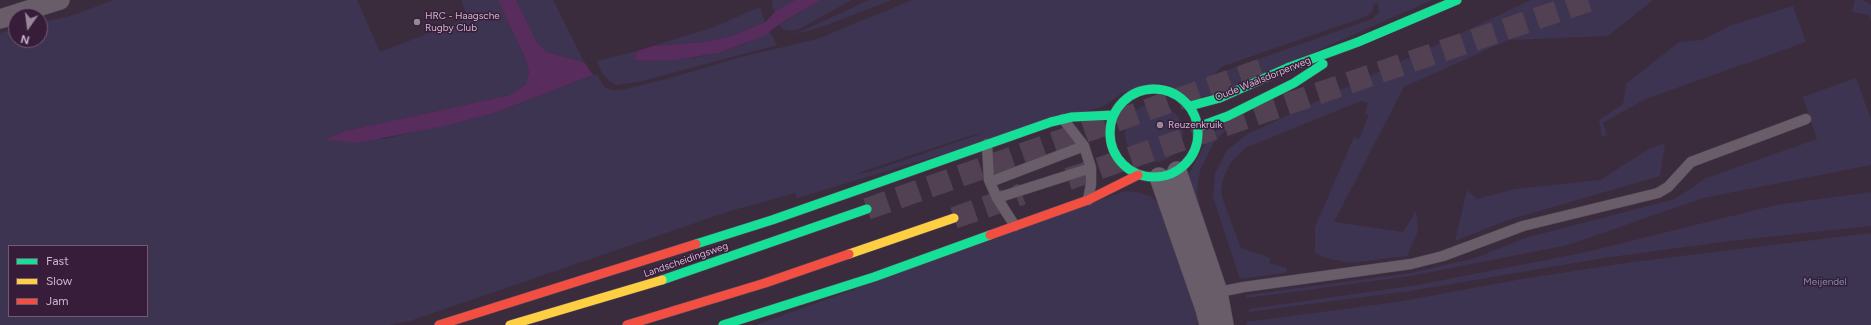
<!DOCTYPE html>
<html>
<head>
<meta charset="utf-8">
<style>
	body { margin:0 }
	#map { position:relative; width:1871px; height:325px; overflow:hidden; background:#3b2c3d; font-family:Figtree,sans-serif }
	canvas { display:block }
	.legend { position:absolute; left:8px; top:245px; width:140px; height:72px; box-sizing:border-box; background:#371d39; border:1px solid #735a74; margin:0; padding:5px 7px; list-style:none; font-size:12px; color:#ccb6cd }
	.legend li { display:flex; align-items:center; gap:8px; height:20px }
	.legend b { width:20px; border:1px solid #735a74 }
	.north { position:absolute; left:8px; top:8px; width:40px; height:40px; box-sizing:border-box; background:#371d39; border:1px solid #735a74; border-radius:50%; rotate:194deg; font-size:11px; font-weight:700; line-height:16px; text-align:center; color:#ccb6cd }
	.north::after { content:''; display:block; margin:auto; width:14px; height:18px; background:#99869b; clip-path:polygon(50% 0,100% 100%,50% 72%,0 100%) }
</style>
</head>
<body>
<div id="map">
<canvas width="1871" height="325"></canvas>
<ul class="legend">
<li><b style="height:5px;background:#16e098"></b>Fast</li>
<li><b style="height:5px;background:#ffcf43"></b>Slow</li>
<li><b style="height:5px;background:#f24e42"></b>Jam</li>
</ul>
<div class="north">N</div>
</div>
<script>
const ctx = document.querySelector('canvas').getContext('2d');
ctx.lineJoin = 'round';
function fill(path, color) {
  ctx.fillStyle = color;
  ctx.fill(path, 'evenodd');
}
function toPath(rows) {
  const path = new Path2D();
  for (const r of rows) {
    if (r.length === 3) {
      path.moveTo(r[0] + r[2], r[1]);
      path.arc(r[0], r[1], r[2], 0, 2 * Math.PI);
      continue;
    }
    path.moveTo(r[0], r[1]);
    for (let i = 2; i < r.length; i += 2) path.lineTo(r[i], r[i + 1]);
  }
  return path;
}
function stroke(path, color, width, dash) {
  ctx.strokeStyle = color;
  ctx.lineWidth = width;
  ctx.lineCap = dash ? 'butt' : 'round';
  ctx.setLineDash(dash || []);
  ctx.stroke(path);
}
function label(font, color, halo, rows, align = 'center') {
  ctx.font = font + ' Figtree,sans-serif';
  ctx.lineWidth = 3;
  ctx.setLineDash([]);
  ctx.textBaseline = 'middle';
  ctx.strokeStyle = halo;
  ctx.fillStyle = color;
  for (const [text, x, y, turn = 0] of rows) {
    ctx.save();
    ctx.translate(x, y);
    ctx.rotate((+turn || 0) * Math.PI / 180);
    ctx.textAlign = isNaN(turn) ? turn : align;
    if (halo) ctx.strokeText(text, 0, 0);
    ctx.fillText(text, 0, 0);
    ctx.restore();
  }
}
fill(toPath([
	[113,0,357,0,380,52,468,18,461,0,498,0,525,58,529,72,526,84,510,95,345,131,326,138,384,139,494,113,593,75,597,75,605,88,614,90,622,90,674,77,737,58,817,39,912,0,1432,0,1221,93,1217,78,1222,72,1372,19,1379,12,1378,3,1374,4,1372,12,1367,16,1221,67,1213,76,1212,84,1216,95,1199,97,1187,94,1171,86,1157,83,1122,93,1104,106,797,198,795,193,730,211,410,321,390,325,0,325,0,33,16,29,16,40,40,40,40,23,74,15],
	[984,133,869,172,852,175,966,137],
	[9,246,147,246,147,316,9,316],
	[516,0,553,0,584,62,546,52,537,42],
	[772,0,795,0,776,11,782,23,821,0,852,0,799,29,789,31,782,29,772,5],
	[869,0,892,0,824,26,793,35],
	[1531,0,1653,0,1608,36,1508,40,1404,87,1334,222,1403,232,1416,211,1418,231,1407,256,1349,263,1322,257,1315,252,1315,227,1354,137,1359,139,1369,115,1365,113,1368,103,1361,101,1245,148,1231,162,1224,176,1221,191,1223,200,1241,248,1271,258,1269,263,1286,268,1287,270,1285,273,1240,279,1213,197,1215,173,1227,150,1248,134],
	[1855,0,1862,0,1871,5,1871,21,1869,15,1852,12],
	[1793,6,1806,42,1643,100,1603,123,1607,135,1602,137,1599,120,1623,104,1626,84,1679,42,1702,40,1732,25],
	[760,7,765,22,731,36,705,42,653,46,714,27],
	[769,31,777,45,642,81,617,85,609,81,602,73,597,61,637,51,634,60,646,61,698,57,719,53,745,44],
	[1856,78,1871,120,1871,165,1703,198,1568,245,1411,276,1247,298,1246,295,1411,273,1475,258,1525,238,1675,199,1706,178,1817,139,1803,97],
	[1154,133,29],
	[1230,126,1214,142,1200,170,1197,191,1201,215,1188,178,1190,172,1211,132],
	[1665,143,1660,176,1508,220,1455,241,1467,190,1477,199,1515,189,1600,180,1649,149],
	[1125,191,1137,192,1150,196,1160,204,1199,305,1199,323,1196,325,756,325],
	[1871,192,1871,226,1730,241,1604,258,1410,291,1249,312,1249,309,1417,285,1582,253,1776,205],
	[1871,233,1871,325,1247,325,1246,322,1397,302,1522,279,1632,262]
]), '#3d3451');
fill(toPath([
	[498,0,516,0,537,42,546,52,584,62,593,75,494,113,444,126,357,143,325,139,345,131,510,95,526,84,529,72,525,58],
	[795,0,821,0,781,23,764,36,719,53,674,60,646,61,634,60,637,51,653,46,705,42,731,36,765,22,776,11]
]), '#582c5d');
stroke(toPath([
	[1068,179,1591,0],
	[867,209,1271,66],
	[954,218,1022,194]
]), '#514153', 22, [22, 11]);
const lane = toPath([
	[1063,119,1084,146,1091,168,1091,184,1088,200],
	[987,144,989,180,997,198,1015,226],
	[990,182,1084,146],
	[997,198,1091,168],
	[1214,293,1244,287,1411,264,1443,256,1523,226,1658,193,1668,187,1691,162,1806,119]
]);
const street = toPath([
	[0,19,60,0],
	[1177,171,1218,292,1224,325],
	[1159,177,1205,309,1209,325]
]);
const fast = toPath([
	[1154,133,44],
	[1190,106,1220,98,1287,68,1358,42,1457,0],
	[1198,127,1228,116,1294,83,1323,64],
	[696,244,772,220,1051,122,1072,117,1114,115],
	[662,280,867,209],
	[723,325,874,277,990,235]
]);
const slow = toPath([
	[849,254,954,218],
	[510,325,662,280]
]);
const jam = toPath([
	[990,235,1088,200,1138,175],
	[439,325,696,244],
	[627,325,765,283,849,254]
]);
stroke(lane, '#554a57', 11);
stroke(street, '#554a57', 20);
stroke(fast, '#584a59', 10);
stroke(slow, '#584a59', 10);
stroke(jam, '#584a59', 10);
stroke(lane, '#695d6a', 10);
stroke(street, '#695d6a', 19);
stroke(fast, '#16e098', 9);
stroke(slow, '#ffcf43', 9);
stroke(jam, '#f24e42', 9);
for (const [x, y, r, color] of [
	[417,22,4,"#99869b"],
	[1160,125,4,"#99869b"]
]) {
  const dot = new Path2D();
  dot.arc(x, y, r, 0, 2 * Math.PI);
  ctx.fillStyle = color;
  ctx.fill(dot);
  stroke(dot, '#371d39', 1.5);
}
label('10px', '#ccb6cd', '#371d39', [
	["HRC - Haagsche",425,16],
	["Rugby Club",425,28],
	["Reuzenkruik",1168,125]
], 'left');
label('10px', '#ccb6cd', '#371d39', [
	["Oude Waalsdorperweg",1263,79,-22],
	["Landscheidingsweg",686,260,-19]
]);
label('10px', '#7a8faa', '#371d39', [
	["Meijendel",1825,282]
]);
</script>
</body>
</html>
